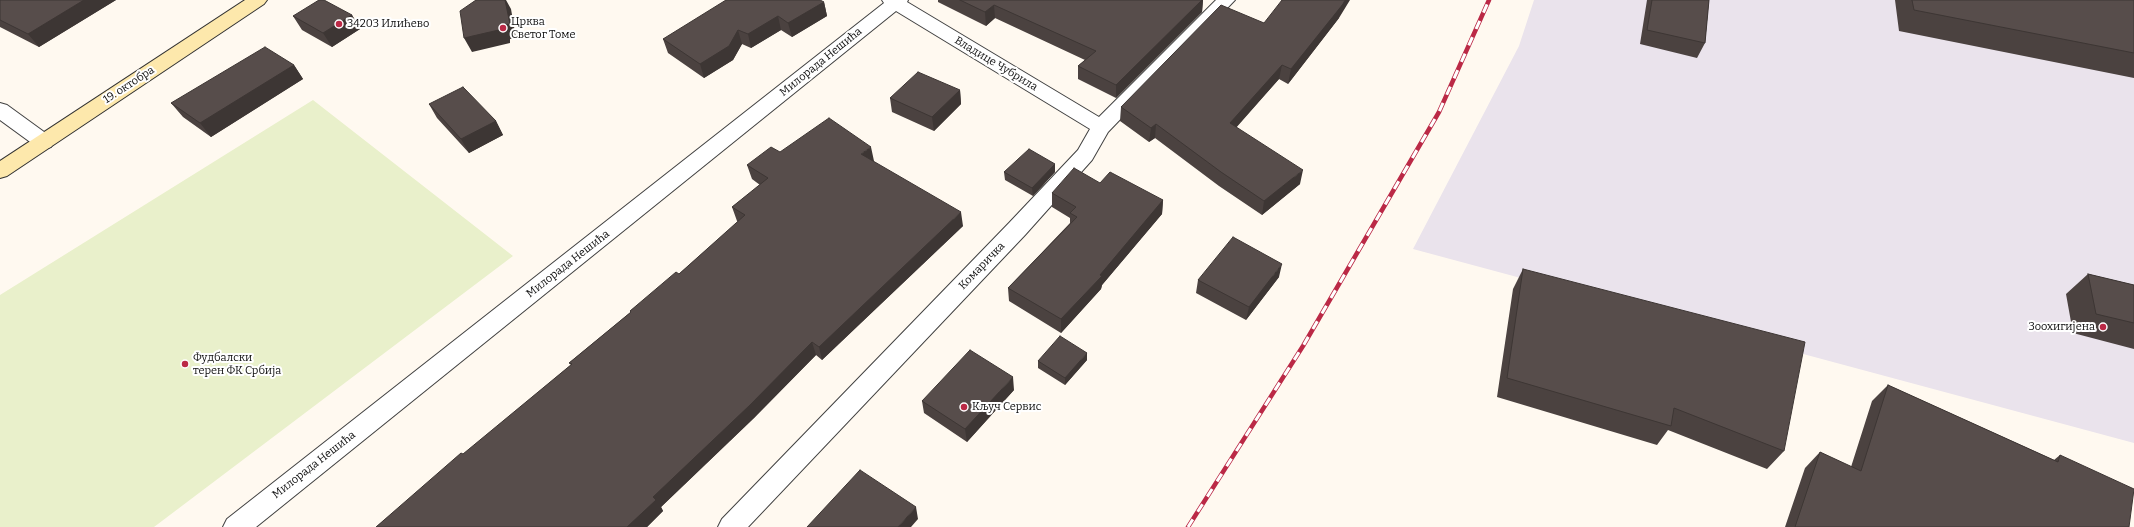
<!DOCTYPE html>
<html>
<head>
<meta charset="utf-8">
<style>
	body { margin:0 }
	canvas { display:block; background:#fff9f0 }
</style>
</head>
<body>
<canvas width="2134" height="527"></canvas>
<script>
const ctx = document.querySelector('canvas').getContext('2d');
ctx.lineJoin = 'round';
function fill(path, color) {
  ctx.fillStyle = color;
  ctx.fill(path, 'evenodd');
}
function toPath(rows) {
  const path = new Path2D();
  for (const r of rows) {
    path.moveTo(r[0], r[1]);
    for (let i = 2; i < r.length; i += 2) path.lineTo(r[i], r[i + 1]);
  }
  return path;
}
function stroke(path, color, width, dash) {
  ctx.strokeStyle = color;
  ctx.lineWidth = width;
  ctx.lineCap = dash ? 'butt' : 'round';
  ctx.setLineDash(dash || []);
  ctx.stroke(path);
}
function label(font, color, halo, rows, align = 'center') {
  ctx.font = font + ' Bitter,serif';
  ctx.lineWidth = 4;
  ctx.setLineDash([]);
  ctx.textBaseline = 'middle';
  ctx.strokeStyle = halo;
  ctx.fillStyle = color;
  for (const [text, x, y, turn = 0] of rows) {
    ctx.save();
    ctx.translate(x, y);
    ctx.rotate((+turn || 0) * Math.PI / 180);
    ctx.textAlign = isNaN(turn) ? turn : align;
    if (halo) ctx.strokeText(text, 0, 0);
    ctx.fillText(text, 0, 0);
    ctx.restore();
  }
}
fill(toPath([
	[1534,0,2134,0,2134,443,1413,249,1519,46]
]), '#eae3ec');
fill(toPath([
	[313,100,513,256,154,527,0,527,0,295]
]), '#e9f0cb');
const street = toPath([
	[882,0,908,0,907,2,1099,117,1216,0,1235,0,1108,132,1092,160,1025,235,748,527,718,527,722,519,1009,223,1078,150,1090,129,896,11,256,527,223,527,227,519,884,3,882,0],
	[0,103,7,105,51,137,54,142,51,147,44,149,37,147,0,120,0,103]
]);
const secondary = toPath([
	[245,0,267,0,264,4,7,176,0,178,0,161,245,0]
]);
stroke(street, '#414141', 2);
stroke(secondary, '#303030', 2);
fill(street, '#fff');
fill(secondary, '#fde8ac');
const rail = toPath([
	[1188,527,1303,346,1439,112,1489,0]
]);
stroke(rail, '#bb2946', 4.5);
stroke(rail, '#fff', 3, [9]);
fill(toPath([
	[0,0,116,0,39,47,0,27],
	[938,0,1203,0,1202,12,1116,98,1078,79,1078,66,1085,60,995,18,986,26,938,2],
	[1647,0,1709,0,1705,43,1697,58,1640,44],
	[1895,0,2134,0,2134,78,1899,31],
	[824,2,827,16,792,37,781,30,751,48,742,44,733,60,704,78,668,53,663,39],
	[352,15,360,29,332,47,302,30,293,16],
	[1339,18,1288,84,1279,79,1236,127,1300,184,1262,215,1219,186,1155,138,1149,142,1120,121,1121,107,1264,23],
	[294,65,303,79,211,137,183,117,171,103],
	[960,90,961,104,934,131,892,112,890,98],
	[429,104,496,121,503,135,469,153,437,118],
	[780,152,874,161,873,161,963,226,822,360,816,355,754,418,661,507,663,511,647,527,376,527,571,365,569,363,631,312,630,311,679,274,738,222,737,221,732,207,760,185,752,179,747,165],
	[1055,164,1055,172,1033,196,1005,180,1004,172],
	[1100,183,1163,200,1162,214,1102,285,1101,289,1061,333,1009,301,1008,288,1070,223,1070,218,1052,207,1052,193],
	[1523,269,1784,451,1767,469,1668,430,1657,445,1497,397,1513,289],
	[2088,274,2134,285,2134,349,2073,333,2066,294],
	[1279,277,1246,320,1196,293,1198,280],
	[1087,360,1065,385,1038,368,1038,361],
	[1888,385,2054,460,2060,455,2129,527,1785,527,1805,468,1820,452,1851,467,1872,401],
	[1014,390,967,442,924,413,922,401]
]), '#4b4240');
fill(toPath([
	[84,0,116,0,39,47,28,34],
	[505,0,506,0,511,9,516,38,510,39,510,43,472,52,464,38,503,25],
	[1202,0,1203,0,1202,12,1116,98,1116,85],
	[1345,0,1350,0,1339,18,1288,84,1291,69],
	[824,2,827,16,792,37,788,23],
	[994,5,995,18,986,26,985,12],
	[352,15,360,29,332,47,323,33],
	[778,16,781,30,751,48,748,34],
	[738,30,742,44,733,60,704,78,700,64],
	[294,65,303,79,211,137,200,123],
	[1282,65,1279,79,1228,137,1230,123],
	[960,90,961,104,934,131,932,117],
	[496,121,503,135,469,153,461,139],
	[1156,124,1155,138,1149,142,1151,128],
	[871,147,874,161,863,168,861,154],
	[1055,164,1055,172,1033,196,1032,188],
	[1303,170,1300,184,1262,215,1264,201],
	[1163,200,1162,214,1102,285,1101,289,1061,333,1061,319],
	[961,212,963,226,822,360,819,347],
	[1282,264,1279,277,1246,320,1249,307],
	[812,342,816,355,754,418,661,507,663,511,647,527,627,527,653,497],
	[1087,353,1087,360,1065,385,1065,378],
	[1013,377,1014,390,967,442,965,429],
	[916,507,918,519,911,527,898,527]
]), '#3d3634');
const building = toPath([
	[0,0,84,0,28,34,0,20,0,0],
	[319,0,324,0,352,15,323,33,293,16,319,0],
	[476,0,505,0,510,24,503,25,503,29,464,38,460,11,476,0],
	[726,0,820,0,824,2,788,23,778,16,748,34,738,30,729,46,700,64,663,39,726,0],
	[960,0,1202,0,1116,85,1078,66,1096,51,994,5,985,12,960,0],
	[1282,0,1345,0,1343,4,1291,69,1282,65,1230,123,1303,170,1264,201,1221,172,1156,124,1151,128,1121,107,1221,5,1264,23,1282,0],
	[1652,0,1709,0,1705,43,1647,30,1652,0],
	[1912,0,2134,0,2134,53,1914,10,1912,0],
	[265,47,294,65,200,123,171,103,265,47],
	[918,72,960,90,932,117,890,98,918,72],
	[463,87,496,121,461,139,429,104,463,87],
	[829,118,871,147,861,154,961,212,819,347,812,342,750,405,653,497,656,500,627,527,376,527,461,453,463,454,572,364,569,363,631,312,630,311,676,272,679,274,745,215,732,207,768,178,747,165,771,147,780,152,829,118],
	[1029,149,1055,164,1032,188,1004,172,1029,149],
	[1074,168,1100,183,1110,172,1163,200,1100,275,1102,276,1061,319,1008,288,1077,217,1070,213,1076,207,1052,193,1074,168],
	[1233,237,1282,264,1249,307,1198,280,1233,237],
	[1523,269,1805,342,1784,451,1674,408,1671,426,1507,378,1523,269],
	[2088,274,2134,285,2134,323,2096,314,2088,274],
	[1060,336,1087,353,1065,378,1038,361,1060,336],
	[970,350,1013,377,965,429,922,401,970,350],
	[1888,385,2058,462,2060,455,2134,489,2129,527,1795,527,1820,452,1861,471,1888,385],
	[860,470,916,507,898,527,807,527,860,470]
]);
fill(building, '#574d4b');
stroke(building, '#3d3634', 1);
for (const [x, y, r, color] of [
	[339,24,4,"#bb2946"],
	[503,28,4,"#bb2946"],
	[2103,327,4,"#bb2946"],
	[185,364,4,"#bb2946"],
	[964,407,4,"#bb2946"]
]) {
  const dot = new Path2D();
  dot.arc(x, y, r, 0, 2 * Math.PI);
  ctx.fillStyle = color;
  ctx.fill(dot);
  stroke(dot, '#fff', 1.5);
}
label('11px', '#0e0e0e', '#fff', [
	["Црква",511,22],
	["Светог Томе",511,35],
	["34203 Илићево",347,24],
	["Зоохигијена",2095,327,"right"],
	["Фудбалски",193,358],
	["терен ФК Србија",193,371],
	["Кључ Сервис",972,407]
], 'left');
label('11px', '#0e0e0e', '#fff', [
	["Милорада Нешића",821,62,-39],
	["Владице Чубрила",996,64,31],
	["19. октобра",129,85,-33],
	["Милорада Нешића",568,264,-38],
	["Комаричка",982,266,-46],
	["Милорада Нешића",314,465,-38]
]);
</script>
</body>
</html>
